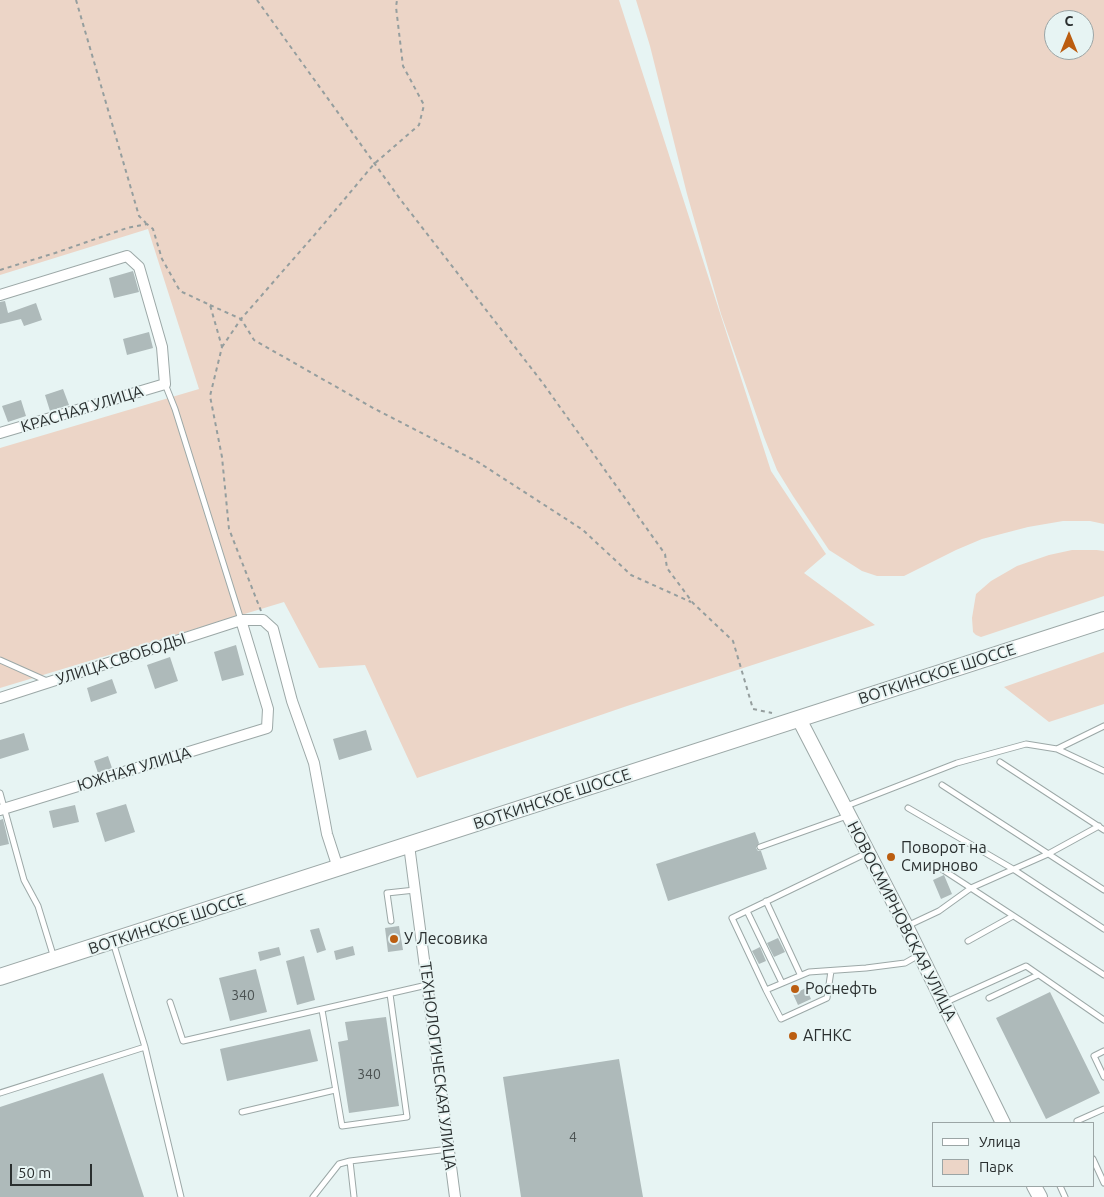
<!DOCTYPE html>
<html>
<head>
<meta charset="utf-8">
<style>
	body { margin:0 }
	#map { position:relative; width:1104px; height:1197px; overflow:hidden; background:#e7f4f3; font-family:Ubuntu,sans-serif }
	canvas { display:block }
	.legend { position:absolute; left:932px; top:1122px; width:162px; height:65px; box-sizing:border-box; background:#e7f4f3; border:1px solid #9ba5a5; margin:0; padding:6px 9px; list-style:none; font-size:15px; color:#2a2f2f }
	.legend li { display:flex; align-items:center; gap:10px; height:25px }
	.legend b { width:25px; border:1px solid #9ba5a5 }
	.north { position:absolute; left:1044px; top:10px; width:50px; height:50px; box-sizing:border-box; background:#e7f4f3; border:1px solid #9ba5a5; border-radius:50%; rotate:0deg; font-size:14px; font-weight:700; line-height:20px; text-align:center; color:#2a2f2f }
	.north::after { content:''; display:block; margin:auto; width:18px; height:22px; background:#bb5d10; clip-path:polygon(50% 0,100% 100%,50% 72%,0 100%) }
	.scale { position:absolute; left:10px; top:1164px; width:82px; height:22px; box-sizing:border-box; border:2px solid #2a2f2f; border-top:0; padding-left:6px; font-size:15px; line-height:18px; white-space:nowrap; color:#2a2f2f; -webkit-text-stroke:4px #e7f4f3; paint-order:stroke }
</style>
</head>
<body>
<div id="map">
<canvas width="1104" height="1197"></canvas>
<ul class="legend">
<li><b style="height:6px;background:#fff"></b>Улица</li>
<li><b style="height:14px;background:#ecd5c7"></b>Парк</li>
</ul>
<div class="north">С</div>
<div class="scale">50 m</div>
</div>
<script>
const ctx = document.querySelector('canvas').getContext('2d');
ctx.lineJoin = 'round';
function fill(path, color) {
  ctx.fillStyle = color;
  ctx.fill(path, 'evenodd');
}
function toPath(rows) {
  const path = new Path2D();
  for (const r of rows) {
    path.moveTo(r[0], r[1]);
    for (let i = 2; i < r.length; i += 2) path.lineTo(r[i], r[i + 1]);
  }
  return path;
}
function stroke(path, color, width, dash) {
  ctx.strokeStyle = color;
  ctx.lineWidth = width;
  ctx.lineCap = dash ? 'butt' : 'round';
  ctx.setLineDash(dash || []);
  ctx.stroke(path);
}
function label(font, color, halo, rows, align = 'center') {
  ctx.font = font + ' Ubuntu,sans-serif';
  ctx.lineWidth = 4;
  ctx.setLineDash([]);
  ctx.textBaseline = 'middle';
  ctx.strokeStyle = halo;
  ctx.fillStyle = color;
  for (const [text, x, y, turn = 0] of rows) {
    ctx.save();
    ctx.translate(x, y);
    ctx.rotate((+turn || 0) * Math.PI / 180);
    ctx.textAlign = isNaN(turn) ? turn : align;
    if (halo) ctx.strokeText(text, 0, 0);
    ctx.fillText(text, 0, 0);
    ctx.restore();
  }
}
fill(toPath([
	[0,0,619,0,771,471,826,554,804,573,875,625,627,706,417,778,365,665,319,668,284,602,0,688,0,448,199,389,148,229,0,275],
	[636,0,1104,0,1104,524,1090,521,1063,521,1028,527,982,539,956,550,904,576,877,576,862,571,829,550,793,496,777,470,764,437,721,314,687,194,650,46],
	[1054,20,1084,20,1084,50,1054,50],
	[1072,550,1097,550,1104,551,1104,596,981,637,976,635,973,632,972,618,976,594,991,581,1017,566,1049,555],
	[1104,652,1104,704,1049,722,1004,687]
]), '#ecd5c7');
fill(toPath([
	[133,271,139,292,114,298,109,278],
	[5,301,8,313,36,303,42,320,24,326,21,319,0,324,0,302],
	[149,332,153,348,127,355,123,339],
	[63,389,69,405,50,411,45,395],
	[21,400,26,416,8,422,2,406],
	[236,645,244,675,222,681,214,652],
	[170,657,178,681,155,689,147,665],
	[112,679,117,693,91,702,87,688],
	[366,730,372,750,339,760,333,739],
	[24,733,29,750,0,759,0,740],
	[108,756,112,768,98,773,94,761],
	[126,804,135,832,105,842,96,813],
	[75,805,79,822,53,828,49,811],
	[3,819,9,844,0,846,0,820],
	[755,832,759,843,756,848,758,851,761,851,767,869,668,901,656,864],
	[944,875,952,894,941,899,933,880],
	[399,926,403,950,388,952,385,928],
	[319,928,326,950,317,953,310,930],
	[778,938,785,952,774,957,767,943],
	[353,946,355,955,336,960,334,951],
	[279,947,281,955,260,961,258,952],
	[760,947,766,961,759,964,752,951],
	[304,956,315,1000,297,1005,286,961],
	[256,969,267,1012,230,1021,219,978],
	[806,988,811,999,798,1005,793,994],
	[1050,992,1100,1093,1046,1119,996,1018],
	[386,1017,399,1106,349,1113,338,1042,348,1040,345,1022],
	[310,1029,318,1061,227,1081,220,1049],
	[619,1059,643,1197,521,1197,503,1077],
	[103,1073,144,1197,0,1197,0,1107]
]), '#aebaba');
const lane = toPath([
	[165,384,175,409,241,620],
	[0,660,47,681],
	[1057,749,1104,726],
	[1000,762,1104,830],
	[942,785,1104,890],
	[0,793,24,880,38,906,54,958],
	[844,807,957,763,1026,744,1057,749,1104,771],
	[908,808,1013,869,1104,929],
	[760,847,847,816],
	[867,853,732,918,766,990,809,972,866,968,905,963,919,955],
	[934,864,1104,975],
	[766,901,800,974],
	[747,911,782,983],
	[391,921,387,893,415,890],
	[907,926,939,911,971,888,1048,854,1099,826],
	[968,941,1013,916],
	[766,990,781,1019,827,998,831,971],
	[989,998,1038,975],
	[170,1002,183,1041,427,985],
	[944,1003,1026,966,1104,1020],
	[322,1010,342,1126,407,1117,390,994],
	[145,1047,181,1197],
	[1104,1051,1094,1056,1104,1077],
	[0,1093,145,1047,113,942],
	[242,1112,335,1090],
	[1078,1123,1077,1121,1104,1109],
	[1093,1159,1104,1183],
	[350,1161,354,1197],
	[1060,1186,1065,1197],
	[313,1197,339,1164,350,1161,449,1149]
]);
const street = toPath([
	[0,295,127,256,139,267,162,347,165,384,0,433],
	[0,698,241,620,263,620,273,629,292,701,314,763,327,834,338,868],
	[0,810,267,728,268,709,241,620],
	[409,845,455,1197]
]);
const secondary = toPath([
	[799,719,906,926,1003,1123],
	[1034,1186,1040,1197]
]);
const primary = toPath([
	[0,977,1104,620]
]);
stroke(lane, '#9ca8a7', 7);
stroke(street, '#9ca8a7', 12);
stroke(secondary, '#9ca8a7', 16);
stroke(primary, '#9ca8a7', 18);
stroke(toPath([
	[76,0,139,216,146,223],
	[257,0,400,199,542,382,665,554,667,568,693,603,733,641,753,709,772,713],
	[0,270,55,253,127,228,147,224,153,229,162,259,180,291,210,305,222,347,210,396,222,457,229,529,261,611],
	[210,305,241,319,254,340,375,409,478,462,583,530,631,575,691,602],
	[222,347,241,319,317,232,374,164,419,125,424,105,403,66,396,7,397,0]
]), '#959e9e', 2, [4, 4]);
stroke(lane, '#fff', 5);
stroke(street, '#fff', 10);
stroke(secondary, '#fff', 14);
stroke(primary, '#fff', 16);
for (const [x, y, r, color] of [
	[891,857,5,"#bb5d10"],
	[394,939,5,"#bb5d10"],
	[795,989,5,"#bb5d10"],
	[793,1036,5,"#bb5d10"]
]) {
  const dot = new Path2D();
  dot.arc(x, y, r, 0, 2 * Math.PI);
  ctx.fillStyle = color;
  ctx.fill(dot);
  stroke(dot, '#e7f4f3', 2);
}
label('14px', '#4b5252', null, [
	["340",243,995],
	["340",369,1074],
	["4",573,1137]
]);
label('16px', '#2a2f2f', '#e7f4f3', [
	["КРАСНАЯ УЛИЦА",82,409,-17],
	["УЛИЦА СВОБОДЫ",121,659,-18],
	["ВОТКИНСКОЕ ШОССЕ",937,674,-18],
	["ЮЖНАЯ УЛИЦА",134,769,-17],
	["ВОТКИНСКОЕ ШОССЕ",552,799,-18],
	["НОВОСМИРНОВСКАЯ УЛИЦА",902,921,63],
	["ВОТКИНСКОЕ ШОССЕ",167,924,-18],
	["ТЕХНОЛОГИЧЕСКАЯ УЛИЦА",438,1066,83]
]);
label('16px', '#2a2f2f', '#e7f4f3', [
	["Поворот на",901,848],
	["Смирново",901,866],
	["У Лесовика",404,939],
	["Роснефть",805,989],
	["АГНКС",803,1036]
], 'left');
</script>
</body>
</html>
